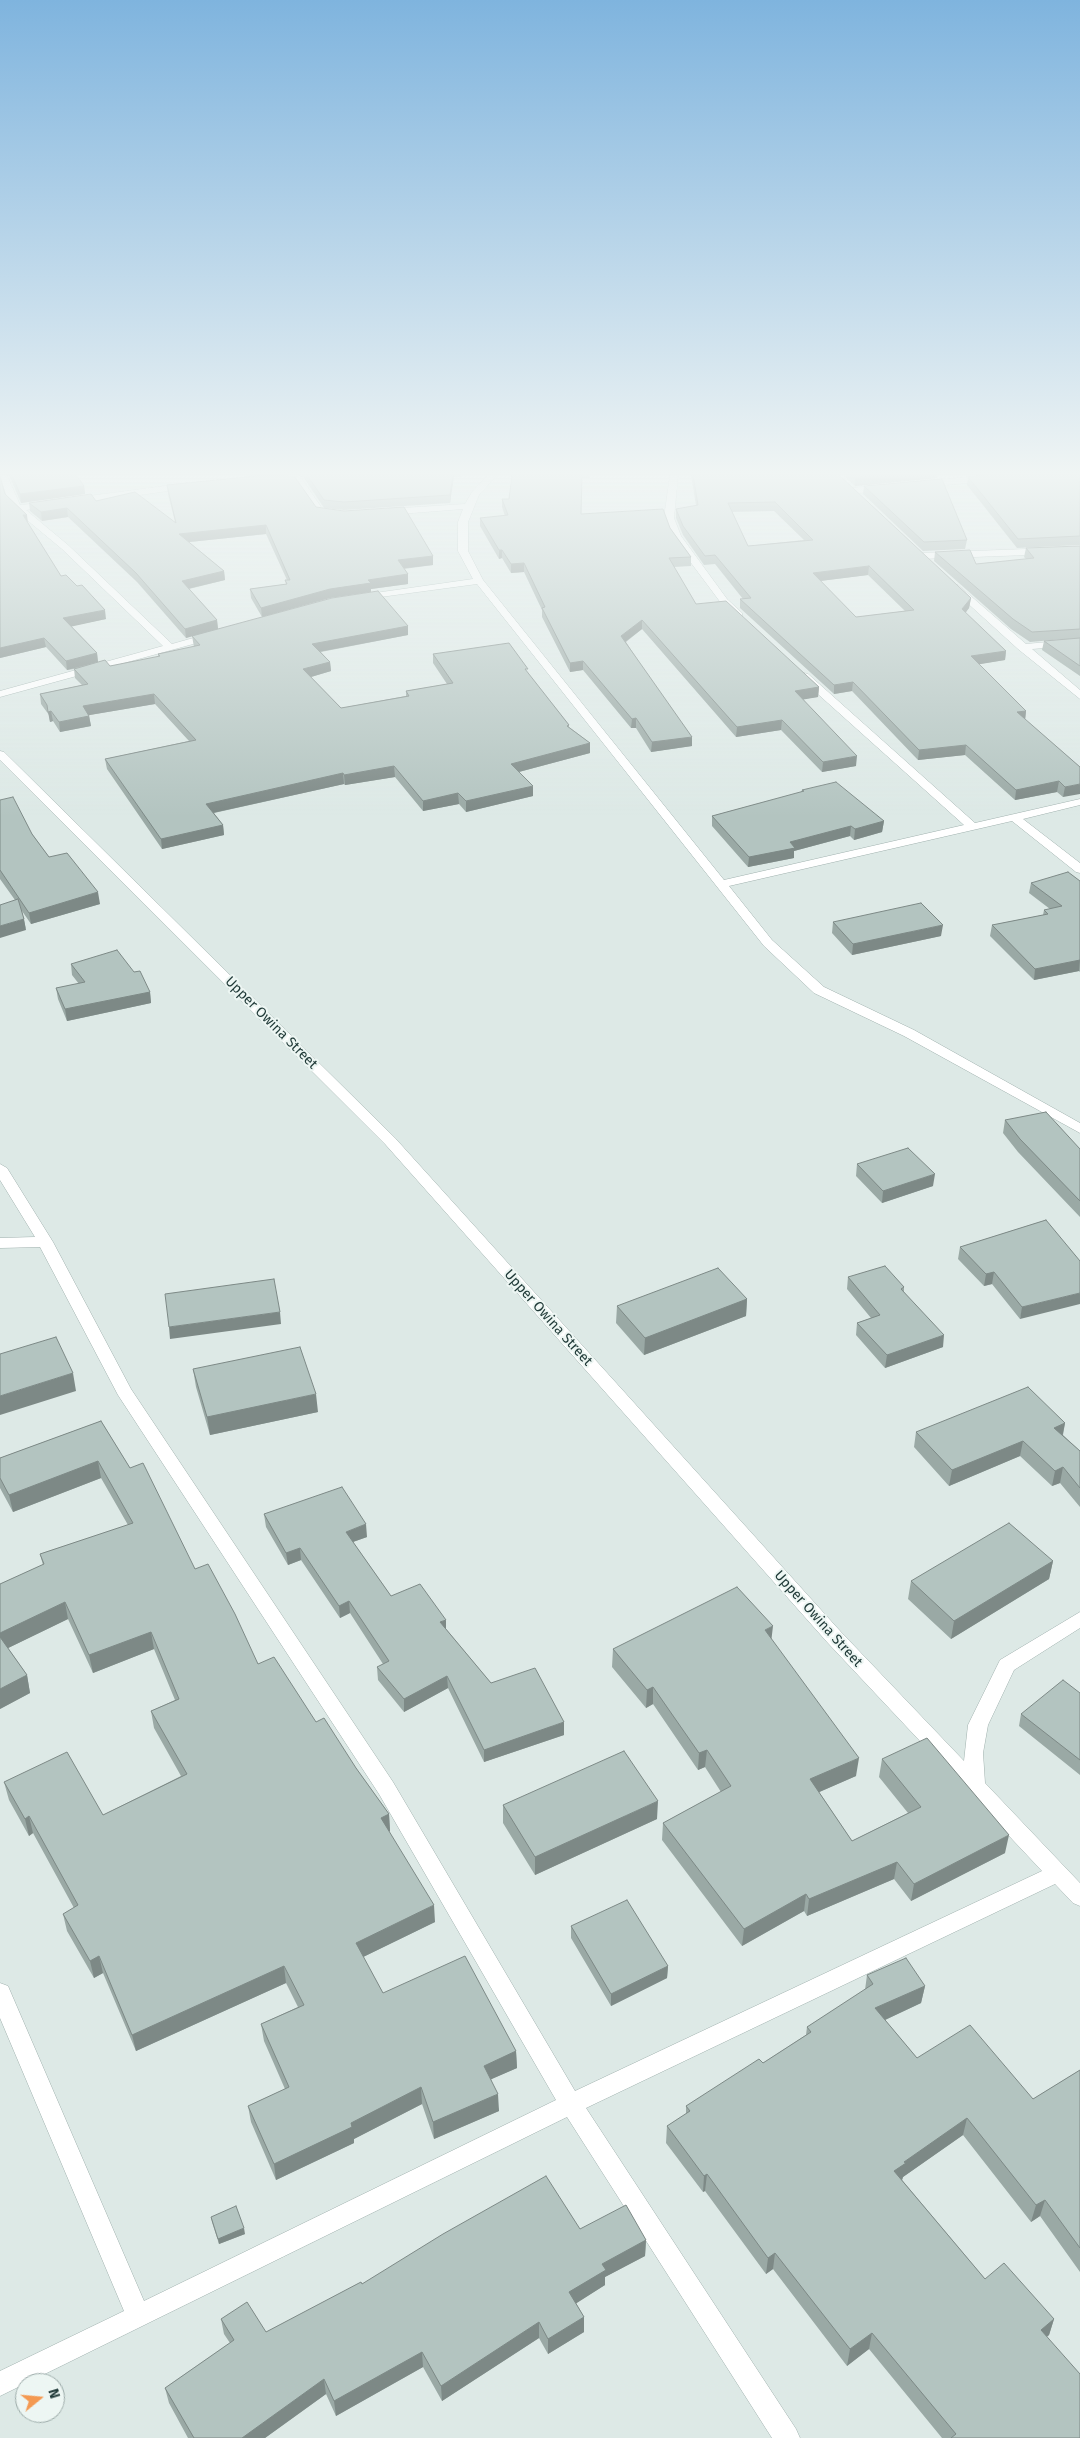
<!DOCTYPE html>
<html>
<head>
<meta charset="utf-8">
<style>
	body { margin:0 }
	#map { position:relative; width:1080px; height:2438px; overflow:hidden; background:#dde9e6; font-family:"Fira Sans",sans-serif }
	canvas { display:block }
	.north { position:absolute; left:15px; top:2373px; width:50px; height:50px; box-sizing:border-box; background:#edf6f3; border:1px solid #9baaa8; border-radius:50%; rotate:73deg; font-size:14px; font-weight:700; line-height:20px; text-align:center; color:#1f3937 }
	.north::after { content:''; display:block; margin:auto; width:18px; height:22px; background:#f49951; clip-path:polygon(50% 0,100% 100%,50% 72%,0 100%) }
</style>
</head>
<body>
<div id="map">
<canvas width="1080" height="2438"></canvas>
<div class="north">N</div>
</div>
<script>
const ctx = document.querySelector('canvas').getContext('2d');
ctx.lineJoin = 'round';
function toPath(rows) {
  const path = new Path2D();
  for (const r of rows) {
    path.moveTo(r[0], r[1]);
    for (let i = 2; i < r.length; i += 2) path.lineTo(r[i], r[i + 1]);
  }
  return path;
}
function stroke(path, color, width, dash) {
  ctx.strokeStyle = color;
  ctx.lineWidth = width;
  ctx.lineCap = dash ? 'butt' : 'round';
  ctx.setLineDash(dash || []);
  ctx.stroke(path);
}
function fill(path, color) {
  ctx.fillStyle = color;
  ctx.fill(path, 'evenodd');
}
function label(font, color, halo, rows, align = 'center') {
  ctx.font = font + ' "Fira Sans",sans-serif';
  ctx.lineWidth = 4;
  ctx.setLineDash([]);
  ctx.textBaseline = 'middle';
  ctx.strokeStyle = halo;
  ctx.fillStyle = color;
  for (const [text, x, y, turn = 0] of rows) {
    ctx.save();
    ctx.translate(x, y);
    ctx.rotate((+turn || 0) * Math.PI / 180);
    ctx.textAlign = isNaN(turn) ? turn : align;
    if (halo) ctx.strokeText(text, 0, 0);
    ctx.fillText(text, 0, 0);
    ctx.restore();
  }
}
const minor = toPath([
	[0,475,7,475,20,505,51,502,51,506,26,510,68,545,172,644,211,633,216,636,215,638,0,697,0,691,163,646,62,549,15,510,8,501,0,475],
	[274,475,293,475,302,479,321,507,319,509,313,509,296,483,288,480,274,479,274,475],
	[488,475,497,475,479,495,468,522,468,551,483,580,724,880,964,825,800,678,799,676,804,673,808,674,975,823,1080,799,1080,805,1023,819,1080,863,1080,873,1076,872,1012,821,729,886,772,940,824,987,914,1030,1080,1123,1080,1133,904,1036,814,993,764,946,477,584,358,600,356,598,361,595,473,579,458,551,458,522,463,509,387,515,382,512,387,509,465,504,472,492,488,475],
	[670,475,678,475,674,518,681,536,727,599,742,613,742,617,734,617,721,603,671,536,664,518,670,475],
	[992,475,1031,475,1027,478,923,487,919,484,923,481,992,475],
	[187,483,190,484,190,488,74,504,70,501,74,498,187,483],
	[883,485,887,488,886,490,851,494,847,491,851,488,883,485],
	[1080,547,1080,553,920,559,915,556,920,553,1080,547],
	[952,585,958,585,1026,644,1080,639,1080,645,1032,649,1080,690,1080,699,1018,649,952,589,952,585],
	[0,751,4,752,395,1138,841,1632,964,1761,968,1725,1000,1660,1080,1612,1080,1628,1014,1670,988,1725,983,1753,985,1783,1080,1883,1080,1906,1073,1903,1055,1884,586,2108,796,2429,800,2438,772,2438,567,2117,0,2396,0,2371,124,2311,0,2018,0,1983,8,1986,11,1993,144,2301,556,2100,379,1794,118,1395,40,1247,0,1248,0,1238,35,1237,0,1180,0,1164,7,1168,53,1242,131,1389,393,1782,575,2091,1042,1871,827,1642,385,1144,0,760,0,751]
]);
stroke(minor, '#a0b1ae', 1);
fill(minor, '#fff');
fill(toPath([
	[9,475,76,475,84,486,85,494,21,503],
	[245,475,263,475,245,477],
	[298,475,461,475,460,477,454,477,450,503,344,510,324,508,304,478],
	[512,475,590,475,590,478,582,478,581,514,670,528,691,557,691,566,674,567,696,604,819,687,818,697,803,699,856,766,822,772,781,730,736,737,642,629,626,642,692,746,651,752,636,728,631,728,583,670,570,672,542,617,542,610,524,572,511,573,502,558,499,559,480,526,480,518,505,516,502,507,502,499,509,499],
	[691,475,839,475,971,598,969,608,965,613,1006,651,1005,660,979,664,1026,711,1025,719,1080,767,1063,797,1057,792,1015,800,965,755,918,760,852,691,834,694,740,608,740,599,743,599,715,564,704,565,683,535,676,518,676,509,696,506],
	[774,511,804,540,748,546,732,512],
	[868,575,905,611,856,617,820,581],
	[843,475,937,475,937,478,855,486],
	[1080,475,1080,545,1017,548,967,485,968,477],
	[0,477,5,494,28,523,61,576,106,619,71,626,97,653,98,662,110,666,158,657,158,654,194,647,192,636,186,638,137,582,68,517,42,521,30,511,29,503,96,501,175,522,168,494,167,485,316,507,433,556,433,565,404,569,408,574,408,584,371,589,371,592,330,598,262,617,251,598,250,589,286,584,285,580,287,580,266,534,189,542,224,571,225,580,189,589,217,620,218,629,408,626,408,635,321,652,330,662,331,671,311,677,341,708,406,696,406,691,447,684,433,663,433,654,528,674,569,725,569,727,590,743,590,753,519,772,533,796,466,812,459,804,423,811,395,777,345,785,344,784,214,813,223,825,224,835,162,849,107,769,105,759,189,741,155,704,89,715,91,726,60,732,53,721,50,722,49,715,41,704,40,694,82,685,75,678,74,669,67,670,46,647,0,658],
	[864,486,967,540,965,549,923,551,863,494],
	[1080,546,1080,676,1042,650,1044,641,1064,639,1030,642,1011,629,934,561,935,552,976,564,1026,559,1024,557,1026,548],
	[802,790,884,821,882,832,854,840,850,836,794,851,794,858,748,867,712,826,712,816,801,792],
	[0,800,32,834,49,857,100,904,31,924,22,911,26,930,15,900,0,879],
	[1080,881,1080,972,1079,971,1034,980,990,936,992,925,1043,915,1044,910,1050,909,1029,893,1031,883],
	[833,922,941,936,852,955,832,933],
	[71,964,134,972,150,992,151,1003,67,1021,58,999,56,988,79,984,72,975],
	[1005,1120,1080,1149,1080,1217,1018,1152,1003,1133],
	[857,1164,933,1186,882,1203,856,1176],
	[1046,1220,1020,1319,992,1284,984,1286,958,1259,960,1247],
	[848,1277,904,1287,904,1292,943,1347,885,1368,856,1335,857,1323,871,1318,847,1289],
	[747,1299,746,1316,644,1355,616,1323,617,1306],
	[193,1369,318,1412,210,1435,196,1387],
	[101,1421,130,1468,195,1569,258,1664,316,1722,356,1768,389,1814,390,1831,389,1832,435,1922,363,1957,383,1993,516,2051,517,2068,491,2079,499,2111,434,2139,422,2104,354,2139,354,2143,276,2180,251,2122,248,2106,285,2089,264,2041,261,2024,298,2007,286,1983,136,2051,103,1973,94,1978,67,1931,63,1914,74,1908,33,1833,29,1836,9,1800,4,1782,103,1815,181,1776,154,1728,151,1711,175,1700,154,1649,93,1673,68,1619,8,1648,27,1675,30,1693,0,1709,0,1584,43,1565,40,1554,128,1525,101,1478,13,1512,0,1488,0,1458],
	[1065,1423,1063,1435,1080,1451,1080,1507,1060,1483,1052,1486,1020,1456,949,1486,914,1447,916,1432],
	[264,1514,367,1537,353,1542,391,1596,446,1629,491,1683,564,1735,484,1762,448,1688,404,1712,378,1680,377,1667,383,1664,350,1613,340,1618,301,1560,288,1565,266,1527],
	[1053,1561,1049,1579,951,1639,908,1599,911,1581],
	[771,1639,856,1776,819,1792,852,1841,908,1813,879,1777,882,1759,1005,1853,911,1901,894,1879,807,1916,804,1911,742,1946,662,1840,663,1823,721,1792,705,1767,698,1770,653,1704,646,1708,612,1667,613,1649],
	[1080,1693,1080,1775,1019,1726,1021,1714],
	[503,1805,657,1819,535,1875,503,1823],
	[571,1926,668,1966,667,1978,611,2006,571,1938],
	[867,1975,925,1986,921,2003,885,2020,917,2058,1033,2099,1080,2070,1080,2272,1040,2216,1031,2222,963,2135,903,2177,902,2180,985,2279,1054,2319,1049,2335,1046,2337,1080,2438,942,2438,869,2349,847,2366,773,2269,766,2274,705,2191,703,2192,666,2143,667,2126,686,2114,686,2106,763,2063,806,2035,807,2027,865,1990],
	[211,2217,245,2234,219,2244,212,2222],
	[580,2229,646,2240,645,2256,605,2277,605,2285,576,2303,584,2317,584,2332,548,2354,539,2338,442,2401,423,2367,336,2416,326,2394,265,2438,188,2438,169,2403,165,2388,230,2343,224,2334,221,2319,266,2332,362,2284]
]), '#9aa9a5');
fill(toPath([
	[453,475,454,475,450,503,450,495],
	[878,475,937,475,937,478,855,486,855,477],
	[84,486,85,494,21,503,20,494],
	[67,508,68,517,42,521,41,512],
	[23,515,27,515,28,523],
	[266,525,266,534,180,543,179,534],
	[499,550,502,550,502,558,499,559],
	[433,556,433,565,398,569,398,560],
	[524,563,524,572,511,573,511,564],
	[869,566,868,575,812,582,813,573],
	[224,571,225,580,183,590,182,581],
	[408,574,408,584,371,589,371,592,330,598,262,617,261,608,330,589,368,580],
	[971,598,969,608,961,619,962,609],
	[105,610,106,619,65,628,63,618],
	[217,620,218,629,186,638,185,629],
	[642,620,642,629,621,645,621,636],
	[408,626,408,635,313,653,312,644],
	[44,638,46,647,0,658,0,648],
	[1006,651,1005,660,969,666,971,656],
	[97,653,98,662,67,670,66,661],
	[583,661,583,670,570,672,570,663],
	[330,662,331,671,304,679,303,669],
	[853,682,852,691,834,694,834,685],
	[819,687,818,697,795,701,795,691],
	[154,694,155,704,84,716,83,706],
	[51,711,53,721,50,722,48,712],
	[1026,711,1025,721,1017,712],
	[89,716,91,726,60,732,59,722],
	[636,718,636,728,631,728,632,719],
	[782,720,781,730,736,737,737,727],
	[692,737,692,746,651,752,652,742],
	[590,743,590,753,511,774,511,764],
	[966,745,965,755,918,760,919,750],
	[857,756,856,766,822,772,823,762],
	[394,766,395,777,345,785,344,775],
	[343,773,344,784,208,814,206,804],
	[1059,781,1057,792,1015,800,1016,790],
	[1080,784,1080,794,1063,797,1065,787],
	[533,786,533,796,466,812,466,801],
	[458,793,459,804,423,811,423,801],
	[884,821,882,832,854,840,855,829],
	[223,825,224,835,162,849,161,839],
	[851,826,850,836,794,851,794,858,748,867,749,857,790,842],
	[98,892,100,904,31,924,29,913],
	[24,919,26,930,0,938,0,926],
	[943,925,941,936,852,955,853,944],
	[1080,960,1079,971,1034,980,1035,969],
	[150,992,151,1003,67,1021,65,1009],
	[935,1174,933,1186,882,1203,883,1191],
	[994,1272,992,1284,984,1286,986,1274],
	[1080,1293,1080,1304,1020,1319,1022,1307],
	[747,1299,746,1316,644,1355,645,1338],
	[280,1312,281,1324,170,1339,169,1327],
	[944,1335,943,1347,885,1368,887,1355],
	[73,1373,76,1391,0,1415,0,1396],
	[316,1394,318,1412,210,1435,207,1417],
	[1065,1423,1062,1438,1054,1428],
	[1023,1441,1020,1456,949,1486,952,1470],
	[98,1461,101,1478,13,1512,9,1495],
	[1063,1467,1060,1483,1052,1486,1055,1471],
	[366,1524,367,1537,347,1544,346,1532],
	[300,1548,301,1560,288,1565,286,1553],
	[1053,1561,1049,1579,951,1639,954,1621],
	[349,1601,350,1613,340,1618,339,1606],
	[65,1602,68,1619,2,1651,0,1644,0,1633],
	[446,1620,446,1632,440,1622],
	[773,1626,771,1643,765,1630],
	[151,1632,154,1649,93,1673,89,1655],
	[27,1675,30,1693,0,1709,0,1689],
	[447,1676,448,1688,404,1712,404,1699],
	[653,1687,653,1704,646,1708,647,1690],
	[564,1722,564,1735,484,1762,484,1750],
	[707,1750,705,1767,698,1770,699,1753],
	[859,1758,856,1776,808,1797,810,1779],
	[658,1801,657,1819,535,1875,535,1857],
	[389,1814,390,1831,382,1836,381,1818],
	[29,1816,33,1833,29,1836,25,1819],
	[1009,1835,1005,1853,911,1901,914,1884],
	[897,1862,894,1879,807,1916,809,1899],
	[806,1894,804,1911,742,1946,744,1929],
	[434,1905,435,1922,357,1960,356,1943],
	[99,1956,103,1973,94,1978,90,1961],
	[284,1966,286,1983,136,2051,132,2035],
	[668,1966,667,1978,611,2006,611,1994],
	[925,1986,921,2003,872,2026,875,2008],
	[516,2051,517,2068,485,2082,484,2066],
	[421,2087,422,2104,354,2139,354,2143,276,2180,274,2164,351,2123],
	[498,2094,499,2111,434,2139,433,2122],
	[967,2118,963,2135,903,2177,902,2180,891,2188,894,2171,904,2162],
	[707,2174,705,2191,703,2192,704,2176],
	[1045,2200,1040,2216,1031,2222,1036,2205],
	[244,2228,245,2234,219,2244,218,2239],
	[646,2240,645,2256,605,2277,605,2285,569,2308,569,2292,602,2264],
	[775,2253,773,2269,766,2274,768,2258],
	[584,2317,584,2332,548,2354,548,2339],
	[1054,2319,1049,2335,1035,2347,1041,2330],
	[539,2322,539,2338,442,2401,441,2386],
	[872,2333,869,2349,847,2366,850,2349],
	[422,2352,423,2367,336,2416,334,2401],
	[324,2379,326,2394,265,2438,242,2438]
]), '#7d8986');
const building = toPath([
	[12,475,76,475,84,486,20,494,12,475],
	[266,475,294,476,316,507,344,511,404,507,433,556,398,560,408,574,368,580,371,583,330,589,261,608,250,589,287,584,285,580,290,580,266,525,179,534,224,571,182,581,217,620,185,629,136,573,67,508,41,512,29,503,91,494,96,501,135,492,176,523,167,485,266,475],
	[307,475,453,475,450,495,344,502,324,500,307,475],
	[512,475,582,475,581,514,663,509,670,528,691,557,669,558,696,604,726,601,819,687,795,691,857,756,823,762,782,720,737,727,642,620,621,636,692,737,652,742,636,718,632,719,583,661,570,663,542,608,545,607,524,563,511,564,502,550,499,550,480,518,508,515,502,499,509,499,512,475],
	[693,475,839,475,971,598,962,609,1006,651,971,656,1026,711,1017,712,1080,767,1080,784,1065,787,1059,781,1016,790,966,745,919,750,853,682,834,685,740,599,751,598,715,555,705,556,683,526,676,509,698,505,693,475],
	[775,502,813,540,748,546,728,503,775,502],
	[869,566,914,610,856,617,813,573,869,566],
	[853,475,878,475,855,477,853,475],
	[983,475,1080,475,1080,536,1018,539,968,477,983,475],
	[0,477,5,494,27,515,23,515,61,576,66,575,77,586,82,585,105,610,63,618,97,653,66,661,44,638,0,648,0,477],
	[942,479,967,540,924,542,864,486,942,479],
	[1080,546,1080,629,1032,632,1013,619,935,552,970,550,976,564,1034,558,1026,548,1080,546],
	[378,591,408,626,312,644,330,662,303,669,341,708,409,696,406,691,453,683,433,654,509,643,528,669,525,669,569,725,567,726,590,743,511,764,533,786,466,801,458,793,423,801,394,766,344,775,343,773,206,804,223,825,161,839,105,759,196,740,154,694,83,706,89,716,59,722,51,711,48,712,47,705,40,694,88,684,74,669,105,660,110,666,160,656,158,654,200,645,192,636,332,598,378,591],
	[1080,638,1080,666,1044,641,1080,638],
	[836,782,884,821,855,829,851,826,790,842,795,848,749,857,712,816,804,791,802,790,836,782],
	[13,797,32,834,49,857,67,853,98,892,29,913,0,870,0,800,13,797],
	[1068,872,1080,881,1080,960,1035,969,992,925,1048,914,1044,910,1062,906,1031,883,1068,872],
	[18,899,24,919,0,926,0,905,18,899],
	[921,903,943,925,853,944,833,922,921,903],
	[117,950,134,972,140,971,150,992,65,1009,56,988,85,982,71,964,117,950],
	[1046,1112,1080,1149,1080,1201,1020,1139,1005,1120,1046,1112],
	[908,1148,935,1174,883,1191,857,1164,908,1148],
	[1046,1220,1080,1261,1080,1293,1022,1307,994,1272,986,1274,960,1247,1046,1220],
	[885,1266,904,1287,901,1289,944,1335,887,1355,857,1323,880,1315,848,1277,885,1266],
	[718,1268,747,1299,645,1338,617,1306,718,1268],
	[274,1279,280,1312,169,1327,165,1294,274,1279],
	[56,1337,73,1373,0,1396,0,1354,56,1337],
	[300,1347,316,1394,207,1417,193,1369,300,1347],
	[1028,1387,1065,1423,1054,1428,1080,1451,1080,1488,1063,1467,1055,1471,1023,1441,952,1470,916,1432,1028,1387],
	[101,1421,130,1468,143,1463,195,1569,208,1564,235,1614,258,1664,274,1657,316,1722,324,1718,356,1768,389,1814,381,1818,434,1905,356,1943,383,1993,465,1956,516,2051,484,2066,498,2094,433,2122,421,2087,351,2123,352,2127,274,2164,248,2106,289,2087,261,2024,304,2005,284,1966,132,2035,99,1956,90,1961,63,1914,78,1905,29,1816,25,1819,4,1782,67,1752,103,1815,187,1774,151,1711,179,1699,151,1632,89,1655,65,1602,0,1633,0,1584,44,1564,40,1554,133,1523,98,1461,9,1495,0,1478,0,1458,101,1421],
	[342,1487,366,1524,346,1532,391,1596,420,1584,446,1620,440,1622,491,1683,535,1668,564,1722,484,1750,447,1676,404,1699,377,1667,389,1661,349,1601,339,1606,300,1548,286,1553,264,1514,342,1487],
	[1009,1523,1053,1561,954,1621,911,1581,1009,1523],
	[737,1587,773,1626,765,1630,859,1758,810,1779,852,1841,921,1807,882,1759,927,1738,1009,1835,914,1884,897,1862,809,1899,806,1894,744,1929,663,1823,731,1786,707,1750,699,1753,653,1687,647,1690,613,1649,737,1587],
	[0,1637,27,1675,0,1689,0,1637],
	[1063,1680,1080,1693,1080,1760,1021,1714,1063,1680],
	[624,1751,658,1801,535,1857,503,1805,624,1751],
	[627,1900,668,1966,611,1994,571,1926,627,1900],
	[906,1958,925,1986,875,2008,917,2058,970,2025,1033,2099,1080,2070,1080,2248,1045,2200,1036,2205,967,2118,904,2162,906,2163,894,2171,985,2279,1004,2263,1054,2319,1041,2330,1080,2374,1080,2438,951,2438,956,2434,872,2333,850,2349,775,2253,768,2258,707,2174,704,2176,667,2126,690,2111,686,2106,759,2059,763,2063,811,2032,807,2027,873,1984,867,1975,906,1958],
	[546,2176,580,2229,626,2205,646,2240,602,2264,606,2270,569,2292,584,2317,548,2339,539,2322,441,2386,422,2352,334,2401,324,2379,242,2438,194,2438,165,2388,234,2340,221,2319,247,2302,266,2332,361,2282,362,2284,443,2234,546,2176],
	[236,2206,244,2228,218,2239,211,2217,236,2206]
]);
fill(building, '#b3c4c0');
stroke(building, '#7d8986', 1);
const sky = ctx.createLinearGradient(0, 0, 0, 817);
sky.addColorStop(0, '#7fb4de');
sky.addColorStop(0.58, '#f0f5f4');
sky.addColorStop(1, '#f0f5f400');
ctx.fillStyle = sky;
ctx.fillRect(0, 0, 1080, 817);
label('14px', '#1f3937', '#edf6f3', [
	["Upper Owina Street",271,1023,45],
	["Upper Owina Street",548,1318,48],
	["Upper Owina Street",818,1619,48]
]);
</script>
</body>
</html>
